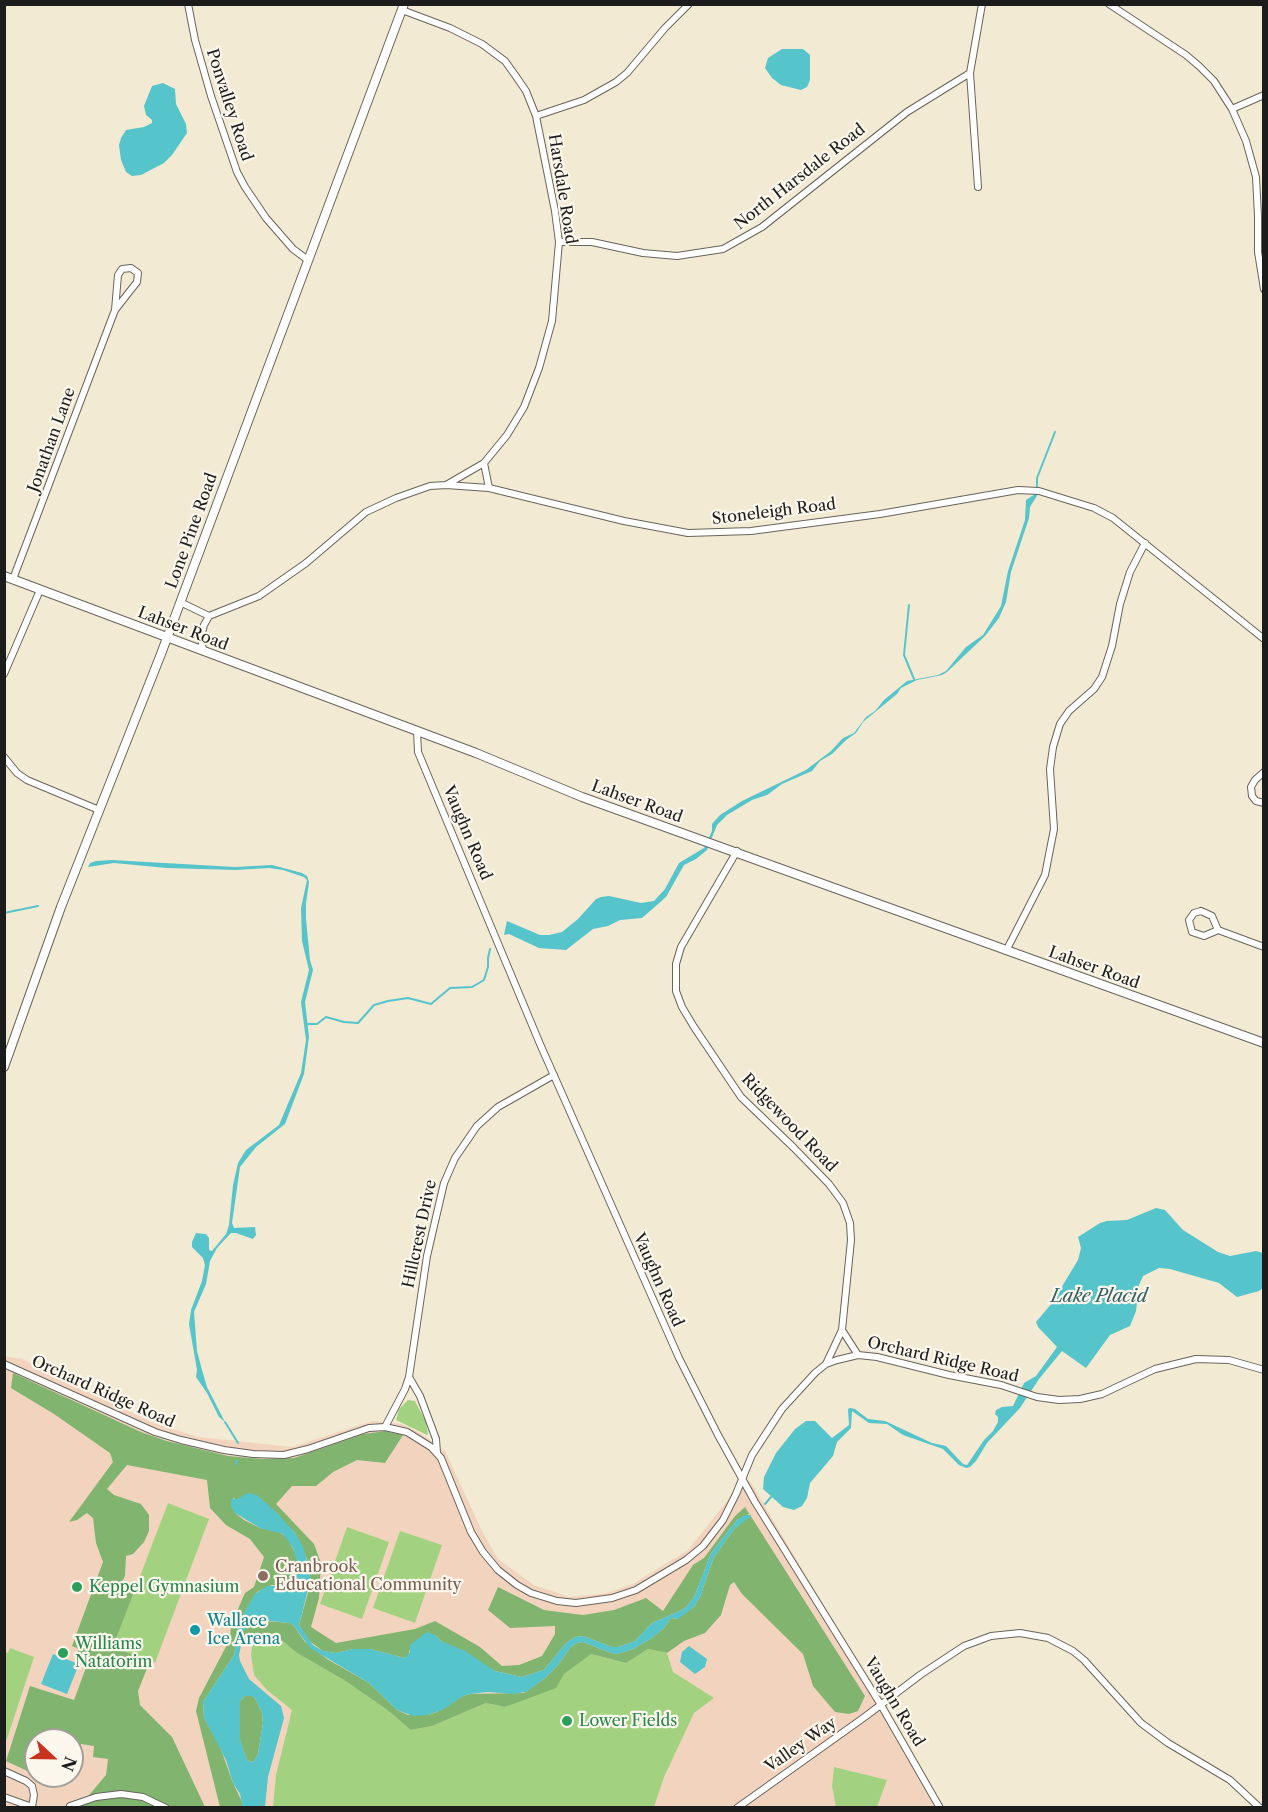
<!DOCTYPE html>
<html>
<head>
<meta charset="utf-8">
<style>
	body { margin:0 }
	#map { position:relative; width:1268px; height:1812px; overflow:hidden; background:#f2ead2; font-family:"Libre Caslon Text",serif }
	canvas { display:block }
	.frame { position:absolute; inset:0; border:6px solid #1c1c1c; pointer-events:none }
	.north { position:absolute; left:24px; top:1728px; width:60px; height:60px; box-sizing:border-box; background:#fbf7ec; border:2px solid #a29f99; border-radius:50%; rotate:112deg; font-size:16px; font-weight:700; line-height:24px; text-align:center; color:#1c1c1c }
	.north::after { content:''; display:block; margin:auto; width:21px; height:27px; background:#c8321e; clip-path:polygon(50% 0,100% 100%,50% 72%,0 100%) }
</style>
</head>
<body>
<div id="map">
<canvas width="1268" height="1812"></canvas>
<div class="frame"></div>
<div class="north">N</div>
</div>
<script>
const ctx = document.querySelector('canvas').getContext('2d');
ctx.lineJoin = 'round';
function fill(path, color) {
  ctx.fillStyle = color;
  ctx.fill(path, 'evenodd');
}
function toPath(rows) {
  const path = new Path2D();
  for (const r of rows) {
    path.moveTo(r[0], r[1]);
    for (let i = 2; i < r.length; i += 2) path.lineTo(r[i], r[i + 1]);
  }
  return path;
}
function stroke(path, color, width, dash) {
  ctx.strokeStyle = color;
  ctx.lineWidth = width;
  ctx.lineCap = dash ? 'butt' : 'round';
  ctx.setLineDash(dash || []);
  ctx.stroke(path);
}
function label(font, color, halo, rows, align = 'center') {
  ctx.font = font + ' "Libre Caslon Text",serif';
  ctx.lineWidth = 4.5;
  ctx.setLineDash([]);
  ctx.textBaseline = 'middle';
  ctx.strokeStyle = halo;
  ctx.fillStyle = color;
  for (const [text, x, y, turn = 0] of rows) {
    ctx.save();
    ctx.translate(x, y);
    ctx.rotate((+turn || 0) * Math.PI / 180);
    ctx.textAlign = isNaN(turn) ? turn : align;
    if (halo) ctx.strokeText(text, 0, 0);
    ctx.fillText(text, 0, 0);
    ctx.restore();
  }
}
fill(toPath([
	[4,1356,22,1359,151,1422,198,1437,292,1447,372,1421,402,1424,420,1433,445,1451,482,1531,498,1559,534,1585,569,1597,607,1593,633,1584,688,1550,736,1490,750,1481,943,1807,5,1807],
	[36,1740,72,1740,72,1776,36,1776]
]), '#f2d4be');
fill(toPath([
	[408,1400,415,1401,426,1422,428,1434,427,1435,396,1420,399,1409],
	[168,1503,209,1519,155,1663,113,1647],
	[347,1527,389,1542,362,1619,320,1604],
	[400,1531,442,1545,415,1623,373,1608],
	[254,1633,278,1637,297,1653,344,1680,386,1709,411,1730,432,1726,486,1703,506,1707,564,1674,577,1664,583,1651,591,1654,626,1663,648,1649,667,1653,673,1672,714,1698,694,1713,664,1777,654,1807,273,1807,276,1775,292,1710,267,1690,254,1675,251,1655],
	[10,1648,34,1657,5,1745,5,1652,8,1653],
	[834,1767,887,1780,877,1807,836,1807,832,1786]
]), '#a2d280');
fill(toPath([
	[13,1373,141,1432,167,1441,228,1456,262,1459,294,1458,364,1434,385,1431,403,1435,385,1463,357,1460,333,1472,316,1486,292,1486,276,1504,314,1544,321,1563,319,1598,311,1627,336,1643,415,1629,435,1621,480,1647,502,1666,519,1665,542,1656,555,1634,555,1626,510,1628,488,1610,498,1587,544,1610,583,1615,614,1610,646,1598,663,1611,693,1565,704,1558,735,1516,745,1507,865,1696,858,1711,849,1714,835,1712,813,1686,803,1654,742,1594,734,1582,730,1585,721,1615,705,1633,684,1641,667,1653,648,1649,626,1663,591,1654,564,1674,556,1688,505,1707,486,1703,432,1726,411,1730,386,1709,344,1680,297,1653,278,1637,254,1633,247,1639,237,1639,234,1655,203,1702,204,1718,219,1744,233,1783,243,1804,243,1807,220,1807,196,1711,199,1698,230,1639,231,1625,245,1593,254,1587,264,1557,250,1539,226,1525,210,1508,207,1480,127,1465,107,1489,114,1495,141,1504,149,1515,149,1531,144,1542,133,1554,126,1556,125,1575,121,1586,134,1592,113,1647,150,1661,138,1691,140,1705,172,1737,205,1807,79,1807,106,1775,108,1759,93,1757,94,1746,81,1744,79,1764,72,1768,72,1740,36,1740,36,1775,6,1761,30,1686,74,1700,88,1662,76,1657,79,1649,72,1646,103,1562,96,1543,93,1518,87,1513,77,1520,69,1522,113,1462,110,1453,54,1414,11,1388],
	[233,1498,287,1525,295,1533,307,1559,310,1575,309,1589,299,1625,308,1640,323,1651,336,1653,353,1649,370,1649,405,1658,408,1656,410,1649,435,1635,441,1641,495,1671,522,1677,544,1670,566,1643,575,1637,583,1636,612,1647,618,1647,635,1641,652,1623,682,1610,688,1605,695,1595,711,1553,737,1520,749,1514,751,1515,734,1529,714,1557,700,1597,694,1607,676,1619,671,1618,664,1628,652,1638,633,1649,618,1654,611,1653,583,1642,577,1643,571,1647,558,1665,545,1678,524,1693,470,1694,463,1696,437,1712,428,1715,408,1715,397,1710,369,1683,327,1659,305,1642,294,1626,290,1623,253,1620,249,1623,237,1639,238,1623,257,1592,272,1585,283,1586,292,1583,296,1577,299,1568,298,1558,286,1536,276,1531,260,1528,244,1520,235,1513],
	[251,1695,255,1698,262,1713,263,1723,258,1754,254,1761,251,1762,247,1760,240,1740,240,1701,245,1696]
]), '#81b46e');
fill(toPath([
	[782,49,803,49,810,55,810,80,807,87,801,90,781,85,772,78,765,68,768,58],
	[163,83,175,89,176,104,186,124,187,133,172,155,164,163,141,175,132,176,126,172,121,160,119,145,121,138,126,130,144,127,152,123,152,120,146,115,144,106,152,86],
	[1035,494,1038,494,1030,507,1029,518,1011,572,1006,602,999,618,985,636,947,672,942,675,917,680,901,688,897,694,863,722,856,733,846,740,832,754,820,761,812,771,782,784,767,795,752,800,727,815,717,825,707,850,696,859,684,865,666,897,642,918,620,920,608,926,593,929,566,950,539,948,509,934,504,935,507,921,540,935,549,935,562,932,578,919,596,899,601,897,609,896,641,903,654,901,665,889,679,863,704,848,712,831,712,824,720,815,742,801,806,770,831,751,843,738,854,733,866,717,875,711,884,700,907,681,938,675,946,671,966,647,983,635,1001,606,1008,571,1025,520,1026,500],
	[112,860,235,867,272,865,302,873,307,876,309,882,306,903,306,919,310,960,313,970,305,1002,309,1037,304,1074,285,1124,256,1147,240,1167,232,1223,234,1228,255,1227,256,1235,253,1239,236,1233,231,1233,217,1248,210,1261,206,1284,194,1312,197,1351,202,1370,207,1387,225,1422,219,1417,207,1393,196,1377,197,1370,189,1324,191,1310,202,1281,205,1265,203,1258,192,1247,192,1242,196,1233,206,1234,209,1238,209,1250,212,1251,226,1234,229,1225,233,1185,238,1163,246,1150,279,1125,301,1073,306,1040,301,1002,309,970,302,941,301,908,307,880,304,877,283,870,269,868,235,870,167,868,114,863,88,867,90,863,96,861],
	[1156,1208,1165,1210,1183,1230,1218,1252,1230,1256,1256,1251,1263,1253,1263,1288,1259,1291,1237,1297,1219,1283,1170,1269,1159,1268,1143,1276,1139,1285,1136,1311,1130,1326,1110,1335,1086,1368,1062,1351,1039,1379,1020,1408,987,1443,976,1461,970,1467,966,1468,959,1465,943,1449,903,1435,887,1424,869,1423,852,1411,851,1428,837,1442,833,1456,810,1483,807,1498,802,1506,794,1510,783,1507,763,1489,764,1477,776,1453,795,1429,806,1421,815,1421,832,1438,849,1425,848,1409,850,1408,855,1409,868,1419,885,1421,932,1443,946,1446,963,1464,967,1465,984,1440,993,1431,998,1422,998,1417,995,1414,996,1410,1002,1407,1013,1406,1024,1383,1036,1376,1057,1347,1038,1327,1036,1322,1052,1303,1078,1260,1081,1248,1078,1237,1100,1223,1107,1221,1127,1220],
	[248,1493,257,1495,278,1514,295,1533,303,1547,310,1571,310,1582,299,1625,313,1645,323,1651,336,1653,353,1649,370,1649,405,1658,410,1652,410,1645,427,1632,435,1635,441,1641,465,1651,495,1671,522,1677,544,1670,566,1643,575,1637,583,1636,612,1647,618,1647,635,1641,652,1623,682,1610,688,1605,695,1595,711,1553,737,1520,745,1515,751,1515,750,1517,734,1529,714,1557,700,1597,694,1607,678,1619,671,1618,664,1628,652,1638,633,1649,618,1654,611,1653,583,1642,577,1643,571,1647,558,1665,545,1678,526,1692,513,1694,488,1692,470,1694,463,1696,442,1710,428,1715,413,1716,397,1710,369,1683,310,1648,294,1626,290,1623,261,1620,250,1621,244,1631,239,1655,240,1661,249,1679,281,1706,284,1718,268,1777,265,1807,243,1808,240,1794,233,1783,226,1760,204,1718,203,1702,234,1655,238,1623,255,1594,267,1586,283,1586,292,1583,296,1577,299,1568,293,1548,283,1534,260,1528,235,1513,231,1507,231,1499,237,1499],
	[251,1696,255,1698,262,1713,263,1723,258,1754,254,1761,251,1762,247,1760,240,1739,240,1701,245,1696],
	[689,1646,707,1659,705,1667,695,1674,680,1662,682,1652],
	[53,1654,79,1664,67,1694,41,1684]
]), '#56c4cb');
stroke(toPath([
	[1037,494,1037,478,1055,432],
	[909,605,904,655,914,679],
	[4,913,38,906],
	[308,1024,317,1024,326,1017,344,1022,358,1023,374,1005,388,1001,408,998,431,1004,450,988,472,987,484,980,488,967,488,958,490,949],
	[225,1422,238,1443],
	[236,1464,237,1461],
	[765,1504,771,1497]
]), '#56c4cb', 2);
const minor = toPath([
	[188,4,195,40,211,96,237,172,245,187,266,218,293,249,308,260],
	[1109,4,1186,55,1199,66,1214,81,1232,109,1246,141,1256,177,1258,216,1258,252,1264,289],
	[402,10,450,28,482,44,505,61,515,75,526,91,536,116,555,211,559,242,552,321,539,368,524,407,507,435,484,463,489,488],
	[1232,109,1264,95],
	[536,116,584,100,616,82,627,73,665,28,689,4],
	[978,187,970,73,982,4],
	[559,242,592,242,643,253,677,256,723,249,762,227,907,112,970,73],
	[446,485,484,463],
	[13,579,115,310,137,282,138,273,131,268,122,269,118,275,115,310],
	[180,602,209,616,259,596,306,563,366,512,396,498,430,486,446,485,489,488,624,521,688,533,751,531,880,514,1018,490,1039,491,1094,508,1113,518,1264,639],
	[203,651,201,637,204,625,209,616],
	[4,674,40,590],
	[417,731,418,752,540,1044,679,1358,718,1435,755,1502,881,1705,940,1808],
	[4,757,17,773,27,780,99,810],
	[1264,772,1255,780,1251,787,1252,796,1256,801,1264,803],
	[737,851,681,947,676,964,676,991,682,1007,694,1027,741,1097,794,1148,829,1184,843,1203,850,1223,851,1240,842,1330,858,1355],
	[1201,911,1212,916,1218,930,1204,936,1192,932,1189,920,1194,913,1201,911],
	[1218,930,1264,947],
	[1006,951,1045,875,1054,829,1050,769,1053,747,1060,724,1069,711,1094,689,1102,677,1112,646,1120,604,1130,572,1145,543],
	[4,1364,155,1432,181,1440,224,1450,253,1454,284,1455,308,1449,369,1428,385,1427,407,1432,431,1447,441,1458,471,1532,483,1552,498,1570,517,1585,531,1593,557,1601,576,1603,612,1598,636,1590,686,1560,703,1546,723,1520,736,1494,752,1455,782,1409,815,1373,826,1364,837,1360,858,1355,877,1357,949,1375,1001,1385,1037,1397,1059,1400,1080,1399,1102,1394,1155,1369,1196,1359,1229,1360,1264,1370],
	[826,1364,842,1330],
	[385,1427,405,1389,409,1377],
	[437,1453,436,1439,420,1396,409,1377,427,1256,444,1183,455,1158,477,1126,498,1107,554,1075],
	[4,1771,26,1781,32,1786,34,1795,32,1807,4,1797],
	[70,1806,96,1797,121,1794,143,1797,166,1808],
	[737,1808,866,1716,920,1675,964,1646,991,1636,1020,1633,1048,1638,1073,1651,1084,1660,1141,1723,1168,1743,1230,1780,1260,1808]
]);
const tertiary = toPath([
	[4,576,476,753,582,797,1264,1043],
	[4,1067,61,907,161,654,404,4]
]);
stroke(minor, '#67645c', 8);
stroke(tertiary, '#67645c', 10);
stroke(minor, '#fff', 6);
stroke(tertiary, '#fff', 8);
for (const [x, y, r, color] of [
	[263,1576,6,"#8d6e63"],
	[77,1587,6,"#2e9e5b"],
	[195,1630,6,"#0f9aa8"],
	[63,1653,6,"#2e9e5b"],
	[567,1721,6,"#2e9e5b"]
]) {
  const dot = new Path2D();
  dot.arc(x, y, r, 0, 2 * Math.PI);
  ctx.fillStyle = color;
  ctx.fill(dot);
  stroke(dot, '#fbf7ec', 2);
}
label('16px', '#1c1c1c', '#fbf7ec', [
	["Ponvalley Road",229,105,72],
	["North Harsdale Road",800,177,-38],
	["Harsdale Road",562,189,81],
	["Jonathan Lane",52,440,-70],
	["Stoneleigh Road",774,512,-7],
	["Lone Pine Road",192,531,-70],
	["Lahser Road",183,629,21],
	["Lahser Road",637,802,20],
	["Vaughn Road",467,833,67],
	["Lahser Road",1094,968,20],
	["Ridgewood Road",789,1123,46],
	["Hillcrest Drive",420,1234,-78],
	["Vaughn Road",658,1280,66],
	["Orchard Ridge Road",943,1360,13],
	["Orchard Ridge Road",103,1392,24],
	["Vaughn Road",894,1702,59],
	["Valley Way",801,1745,-35]
]);
label('16px', '#785e54', '#fbf7ec', [
	["Cranbrook",275,1567],
	["Educational Community",275,1585]
], 'left');
label('16px', '#27864d', '#fbf7ec', [
	["Keppel Gymnasium",89,1587],
	["Williams",75,1644],
	["Natatorim",75,1662],
	["Lower Fields",579,1721]
], 'left');
label('16px', '#0d838f', '#fbf7ec', [
	["Wallace",207,1621],
	["Ice Arena",207,1639]
], 'left');
label('italic 18px', '#335f62', '#fbf7ec', [
	["Lake Placid",1099,1297]
]);
</script>
</body>
</html>
